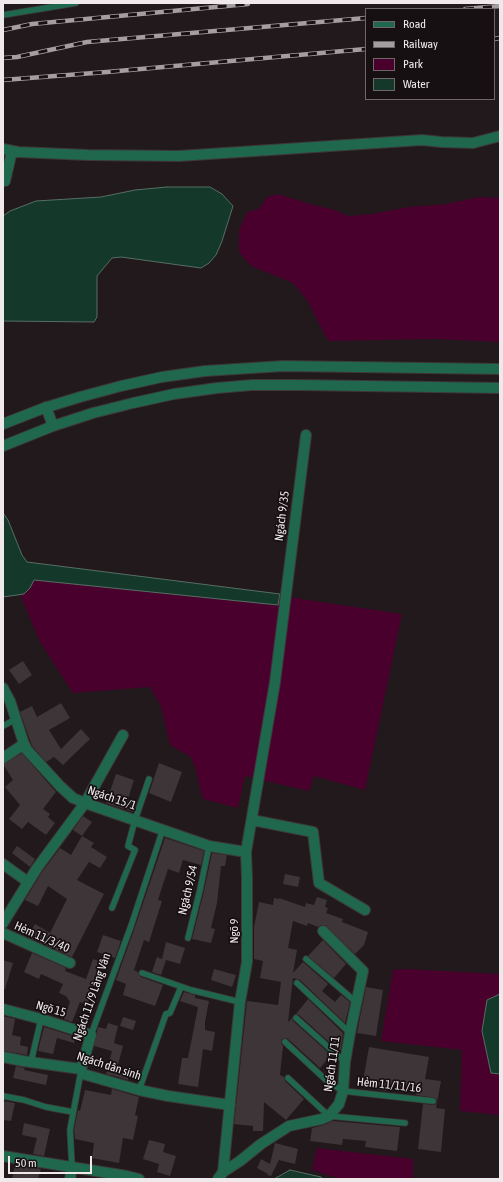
<!DOCTYPE html>
<html>
<head>
<meta charset="utf-8">
<style>
	body { margin:0 }
	#map { position:relative; width:503px; height:1182px; overflow:hidden; background:#21191c; font-family:"Asap Condensed",sans-serif }
	canvas { display:block }
	.frame { position:absolute; inset:0; border:4px solid #efe9eb; pointer-events:none }
	.legend { position:absolute; left:365px; top:8px; width:130px; height:92px; box-sizing:border-box; background:#171013; border:1px solid #6d6769; margin:0; padding:5px 7px; list-style:none; font-size:12px; color:#efe9eb }
	.legend li { display:flex; align-items:center; gap:8px; height:20px }
	.legend b { width:20px; border:1px solid #6d6769 }
	.scale { position:absolute; left:8px; top:1156px; width:84px; height:18px; box-sizing:border-box; border:2px solid #efe9eb; border-top:0; padding-left:5px; font-size:12px; line-height:14px; white-space:nowrap; color:#efe9eb; -webkit-text-stroke:3px #171013; paint-order:stroke }
</style>
</head>
<body>
<div id="map">
<canvas width="503" height="1182"></canvas>
<div class="frame"></div>
<ul class="legend">
<li><b style="height:5px;background:#1f674d"></b>Road</li>
<li><b style="height:5px;background:#a59ea0"></b>Railway</li>
<li><b style="height:11px;background:#4a002d"></b>Park</li>
<li><b style="height:11px;background:#14392a"></b>Water</li>
</ul>
<div class="scale">50 m</div>
</div>
<script>
const ctx = document.querySelector('canvas').getContext('2d');
ctx.lineJoin = 'round';
function fill(path, color) {
  ctx.fillStyle = color;
  ctx.fill(path, 'evenodd');
}
function toPath(rows) {
  const path = new Path2D();
  for (const r of rows) {
    path.moveTo(r[0], r[1]);
    for (let i = 2; i < r.length; i += 2) path.lineTo(r[i], r[i + 1]);
  }
  return path;
}
function stroke(path, color, width, dash) {
  ctx.strokeStyle = color;
  ctx.lineWidth = width;
  ctx.lineCap = dash ? 'butt' : 'round';
  ctx.setLineDash(dash || []);
  ctx.stroke(path);
}
function label(font, color, halo, rows, align = 'center') {
  ctx.font = font + ' "Asap Condensed",sans-serif';
  ctx.lineWidth = 3.5;
  ctx.setLineDash([]);
  ctx.textBaseline = 'middle';
  ctx.strokeStyle = halo;
  ctx.fillStyle = color;
  for (const [text, x, y, turn = 0] of rows) {
    ctx.save();
    ctx.translate(x, y);
    ctx.rotate((+turn || 0) * Math.PI / 180);
    ctx.textAlign = isNaN(turn) ? turn : align;
    if (halo) ctx.strokeText(text, 0, 0);
    ctx.fillText(text, 0, 0);
    ctx.restore();
  }
}
fill(toPath([
	[278,194,310,204,335,210,348,216,372,214,409,207,446,204,479,197,500,198,500,342,436,339,328,341,307,300,293,283,251,266,239,252,239,231,247,212,259,209,267,197],
	[6,560,280,594,301,599,402,614,365,790,314,776,309,791,245,776,238,808,203,799,195,767,191,757,170,745,161,706,150,687,73,693,40,642],
	[405,969,500,974,500,1115,460,1111,462,1050,381,1041,393,970],
	[317,1148,413,1159,413,1179,341,1179,312,1170]
]), '#4a002d');
const water = toPath([
	[167,187,210,187,222,194,233,206,222,241,216,255,209,263,201,268,121,257,112,258,97,276,97,317,94,322,3,321,3,216,10,211,36,201,101,197,135,190,167,187],
	[3,513,8,520,22,555,27,562,280,594,278,605,34,580,30,588,24,594,3,597,3,513],
	[500,994,500,1074,491,1073,482,1031,487,1000,500,994],
	[290,1170,321,1177,323,1179,274,1179,290,1170]
]);
fill(water, '#14392a');
stroke(water, '#566e64', 1);
fill(toPath([
	[23,661,32,675,19,684,9,670],
	[61,703,70,718,49,730,61,749,81,729,90,739,63,765,54,757,46,762,32,746,20,712,32,706,37,717],
	[22,753,56,792,43,809,50,814,48,817,55,823,46,835,28,822,22,829,9,819,20,805,5,787,13,780,3,764],
	[159,763,182,772,171,802,149,793],
	[116,774,134,780,128,799,137,802,133,812,106,803],
	[83,816,92,822,82,836,73,830],
	[82,836,94,843,91,847,107,857,100,868,89,862,77,880,104,894,72,957,28,937,35,924,50,933,67,899,48,886,38,906,25,900,42,872,60,848,71,855],
	[165,838,204,851,201,865,183,860,179,873,168,869,158,900,162,901,149,942,144,940,134,970,138,972,139,975,141,977,163,985,155,1006,123,995,126,984,116,980,135,927],
	[17,846,35,859,30,867,12,853],
	[212,853,227,855,225,866,221,866,217,903,211,928,215,929,211,943,192,939,204,891],
	[285,874,300,877,298,887,283,884],
	[317,897,327,900,325,907,328,908,326,913,343,919,342,922,368,932,364,945,355,954,325,925,321,925,318,927,308,923,307,926,293,921,288,948,297,950,293,973,303,962,328,984,322,991,335,1002,341,995,350,1002,345,1023,300,980,293,978,288,1022,292,1018,293,1021,331,1055,320,1068,288,1039,286,1038,282,1039,281,1043,283,1046,280,1075,284,1077,285,1081,304,1099,286,1120,264,1102,263,1131,253,1131,253,1126,234,1124,247,1001,278,1005,281,982,260,978,263,961,254,959,254,927,259,902,273,905,274,898,279,899,279,898,305,907,306,903,314,905],
	[103,935,121,941,115,958,97,952],
	[323,940,346,964,334,978,308,956],
	[166,942,185,948,180,964,166,960,161,975,152,972,157,957,162,959],
	[32,953,66,968,65,971,86,979,93,959,102,962,95,985,87,1005,80,1002,72,1022,64,1019,70,1002,66,996,59,993,63,984,41,974,39,979,24,972],
	[3,960,13,963,5,989,3,989],
	[214,969,236,975,232,987,211,980],
	[366,987,383,990,376,1036,357,1033],
	[184,992,195,995,195,998,209,1001,205,1022,205,1030,215,1032,212,1051,203,1049,198,1087,178,1084,182,1058,188,1058,198,1007,180,1001],
	[308,999,343,1033,341,1049,339,1051,299,1015,296,1014],
	[3,1016,15,1019,12,1035,21,1037,20,1045,28,1047,27,1055,3,1051],
	[123,1017,136,1021,133,1030,120,1026],
	[108,1023,118,1026,114,1043,123,1046,115,1076,106,1074,112,1051,94,1046,98,1027,106,1029],
	[44,1027,76,1037,74,1043,57,1038,53,1054,38,1051],
	[369,1047,429,1057,425,1079,441,1081,436,1108,445,1109,441,1152,418,1149,423,1104,435,1105,437,1101,436,1098,416,1095,417,1089,387,1084,386,1091,362,1087],
	[16,1066,25,1068,24,1070,48,1075,46,1085,13,1078],
	[116,1072,129,1075,128,1080,115,1076],
	[112,1089,139,1097,135,1115,138,1116,133,1140,123,1138,119,1163,92,1158,94,1143,75,1139,74,1130,78,1110,80,1111,85,1090,111,1095],
	[3,1101,15,1103,11,1121,3,1120],
	[333,1121,400,1127,397,1151,365,1147,366,1141,343,1139,342,1145,310,1141,312,1128,324,1125],
	[24,1123,50,1129,44,1156,33,1154,37,1138,22,1135],
	[149,1140,165,1144,163,1152,176,1156,170,1176,157,1172,159,1164,143,1159],
	[275,1143,298,1149,295,1164,279,1160,271,1176,267,1175,268,1174,257,1168,261,1159,270,1164],
	[15,1165,41,1169,38,1179,12,1179]
]), '#3d3538');
const service = toPath([
	[3,15,76,3],
	[3,726,16,719],
	[112,908,135,850,128,846,135,820,149,779],
	[188,938,200,890,209,846],
	[306,959,356,1002],
	[142,973,191,990,240,1002],
	[297,983,350,1033],
	[296,1018,345,1062],
	[91,1035,131,926,163,829],
	[285,1042,327,1081,343,1091,433,1101],
	[31,1062,41,1019],
	[288,1078,329,1116,405,1123],
	[139,1090,166,1014,170,1013,181,987],
	[3,1096,24,1100,46,1107,73,1112],
	[72,1167,70,1130,81,1071]
]);
const minor = toPath([
	[3,149,18,152,88,155,179,156,422,140,441,142,473,143,500,136],
	[3,181,5,181,12,151],
	[3,688,10,701,24,744,27,750,60,786,73,798,85,803,209,846,246,852],
	[3,758,24,744],
	[252,820,313,832,319,883,365,910],
	[3,864,28,882],
	[3,923,37,868,85,803,123,735],
	[3,933,70,963],
	[3,1009,41,1019,91,1035,81,1069],
	[3,1057,23,1061,81,1069,83,1074,139,1090,168,1096,230,1105],
	[3,1156,127,1176,139,1179],
	[223,1172,240,1161,261,1144,289,1126,322,1119,329,1116,339,1104,343,1091,345,1062,350,1033,363,971,323,931],
	[70,1179,72,1167],
	[218,1179,223,1172,240,1002,247,962,247,878,246,852,275,682,306,435]
]);
const tertiary = toPath([
	[46,407,53,426],
	[3,424,44,408,80,397,121,386,162,377,205,371,283,366,500,369],
	[3,446,53,426,93,413,133,403,174,394,217,388,252,385,297,385,500,388]
]);
stroke(service, '#3e3639', 7);
stroke(minor, '#3e3639', 12);
stroke(tertiary, '#3e3639', 12);
stroke(service, '#1f674d', 5.5);
stroke(minor, '#1f674d', 10);
stroke(tertiary, '#1f674d', 10);
const rail = toPath([
	[465,9,500,6],
	[3,30,32,24,248,4],
	[494,39,500,38],
	[3,58,17,57,87,42,366,18],
	[3,80,107,72,366,49]
]);
stroke(rail, '#a59ea0', 4.5);
stroke(rail, '#171013', 3, [9]);
label('12px', '#efe9eb', '#171013', [
	["Ngách 9/35",282,516,-83],
	["Ngách 15/1",112,798,19],
	["Ngách 9/54",188,890,-77],
	["Ngõ 9",234,931,-90],
	["Hẻm 11/3/40",42,937,24],
	["Ngách 11/9 Làng Vân",92,997,-71],
	["Ngõ 15",51,1009,16],
	["Ngách 11/11",332,1064,-82],
	["Ngách dân sinh",109,1066,18],
	["Hẻm 11/11/16",389,1085,6]
]);
</script>
</body>
</html>
